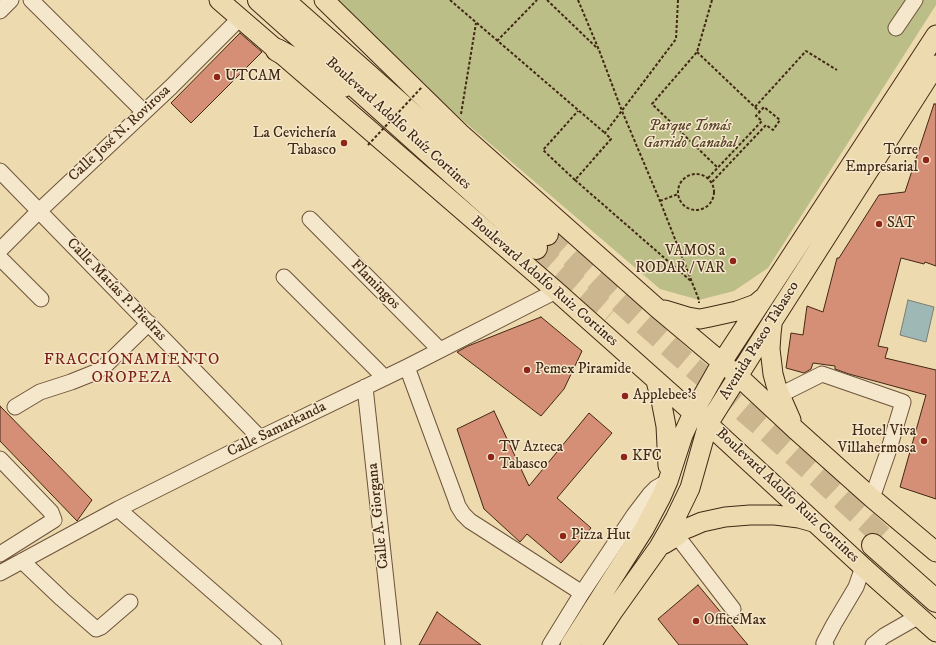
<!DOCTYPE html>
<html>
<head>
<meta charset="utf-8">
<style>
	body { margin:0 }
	canvas { display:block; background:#eedaaf }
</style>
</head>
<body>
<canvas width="936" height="645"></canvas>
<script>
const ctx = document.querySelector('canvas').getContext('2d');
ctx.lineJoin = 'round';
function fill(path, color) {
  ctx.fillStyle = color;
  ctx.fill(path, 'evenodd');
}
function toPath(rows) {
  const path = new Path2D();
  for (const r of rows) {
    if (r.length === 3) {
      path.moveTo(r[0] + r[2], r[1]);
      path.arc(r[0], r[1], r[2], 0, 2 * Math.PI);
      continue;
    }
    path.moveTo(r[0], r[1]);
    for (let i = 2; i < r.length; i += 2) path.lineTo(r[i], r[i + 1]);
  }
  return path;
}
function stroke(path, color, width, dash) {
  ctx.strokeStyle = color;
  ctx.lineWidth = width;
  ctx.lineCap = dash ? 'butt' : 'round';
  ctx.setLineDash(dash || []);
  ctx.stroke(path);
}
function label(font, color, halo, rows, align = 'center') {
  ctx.font = font + ' "IM FELL DW Pica",serif';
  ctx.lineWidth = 3;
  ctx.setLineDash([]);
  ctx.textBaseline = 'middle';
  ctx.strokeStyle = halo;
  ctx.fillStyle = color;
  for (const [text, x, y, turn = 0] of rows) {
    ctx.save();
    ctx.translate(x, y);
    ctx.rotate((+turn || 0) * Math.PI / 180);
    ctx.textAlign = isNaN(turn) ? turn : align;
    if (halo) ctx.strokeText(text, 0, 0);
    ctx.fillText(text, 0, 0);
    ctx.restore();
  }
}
fill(toPath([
	[334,0,936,0,936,5,768,268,734,291,699,300,660,289,460,118]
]), '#bcbe88');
const water = toPath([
	[908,300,934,307,926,342,900,335,908,300]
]);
fill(water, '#9eb8b6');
stroke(water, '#7a7e75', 1);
const building = toPath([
	[240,33,262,52,191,123,171,103,240,33],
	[934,104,936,104,936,266,925,262,924,264,901,258,878,346,888,348,885,358,936,370,936,499,900,487,926,395,849,374,835,369,835,366,813,363,811,369,804,373,786,368,791,333,803,335,807,306,823,312,837,258,839,258,879,195,905,192,934,104],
	[541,317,582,351,564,389,541,416,457,352,468,346,541,317],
	[0,406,92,500,77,521,0,441,0,406],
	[494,411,529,486,589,413,612,433,557,498,591,528,561,563,527,534,520,542,484,509,457,429,494,411],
	[698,585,748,645,679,645,658,619,698,585],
	[437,612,481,645,419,645,437,612]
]);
fill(building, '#d48f76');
stroke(building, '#432814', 1);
stroke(toPath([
	[547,234,613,296,682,358,768,432,831,489,887,541],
	[536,248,611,314]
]), '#ccb690', 22, [22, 11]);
const minor = toPath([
	[31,0,144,112],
	[0,11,11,0],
	[896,28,915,0],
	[0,171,260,438],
	[310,219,440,350],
	[0,250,39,211,171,87,240,18],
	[0,258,41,299],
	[284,277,384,377],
	[407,367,456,500,458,506,463,514,470,521,481,528,582,593],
	[365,387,393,645],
	[780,395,822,374,903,402,888,452,872,498],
	[15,407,40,392,71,382,96,372,107,364,149,323],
	[0,459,51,512,54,520,0,554],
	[118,509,274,645],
	[676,525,677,536,733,609],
	[22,561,62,599,96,629,101,627,130,602],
	[0,573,118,509,260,438,407,367,556,291],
	[550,645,582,593,634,515,650,494,656,488,668,481],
	[826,645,824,643,834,624,856,587,863,567],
	[873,645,884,636,919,616]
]);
const major = toPath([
	[219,0,556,291,693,413,708,424,863,567,936,632],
	[324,0,460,133,656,307,738,376,796,430,872,498,936,552],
	[665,310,688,317,700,319,710,317,737,311,756,304,763,298],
	[772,325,771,334,770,349,773,374,776,385,780,395,791,420],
	[656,381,661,400,666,426,668,466],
	[664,544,677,536,683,530,688,528,702,522,725,517,750,515,775,515,799,518,813,522],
	[570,645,644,529,661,497,668,481,683,435,693,413,722,362,936,35],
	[591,645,612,613,659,547,675,519,690,488,708,424,774,319,936,65]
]);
const highway = toPath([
	[259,0,536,248],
	[283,0,547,234],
	[277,50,343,86],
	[873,545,936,601]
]);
stroke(minor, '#6e543b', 17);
stroke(major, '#432814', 21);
stroke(highway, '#432814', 24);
stroke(toPath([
	[450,0,605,133],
	[547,0,598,49],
	[578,0,599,50,622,111,660,201,699,300,699,303],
	[678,0,676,39,605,133,611,139,575,180,692,282],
	[712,0,697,52,652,104,717,167],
	[497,41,537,0],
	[697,52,760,112],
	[755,107,806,51,837,70],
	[461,114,476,23],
	[696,192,18],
	[708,178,762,121,756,116,764,107,780,120,773,130,766,125,712,182],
	[575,180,543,150,578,111],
	[660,201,678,194]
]), '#432814', 2, [3, 2]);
stroke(minor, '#f4e7cb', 15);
stroke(major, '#eedaaf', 19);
stroke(highway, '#eedaaf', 22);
stroke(toPath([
	[368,145,422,87]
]), '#432814', 2, [3, 2]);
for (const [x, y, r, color] of [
	[217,77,4,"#8f2418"],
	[344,143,4,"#8f2418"],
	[926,160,4,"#8f2418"],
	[879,224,4,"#8f2418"],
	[733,261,4,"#8f2418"],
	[527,370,4,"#8f2418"],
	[625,396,4,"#8f2418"],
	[924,441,4,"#8f2418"],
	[491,457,4,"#8f2418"],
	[624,457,4,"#8f2418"],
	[563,536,4,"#8f2418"],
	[696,621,4,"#8f2418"]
]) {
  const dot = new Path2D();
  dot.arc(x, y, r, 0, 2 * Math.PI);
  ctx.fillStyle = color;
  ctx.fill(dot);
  stroke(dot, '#f4e7cb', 1.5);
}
label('15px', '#432814', '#f4e7cb', [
	["UTCAM",225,77],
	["La Cevichería",336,134,"right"],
	["Tabasco",336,151,"right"],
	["Torre",918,151,"right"],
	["Empresarial",918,168,"right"],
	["SAT",887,224],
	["VAMOS a",725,252,"right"],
	["RODAR / VAR",725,269,"right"],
	["Pemex Piramide",535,370],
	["Applebee's",633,396],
	["Hotel Viva",916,432,"right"],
	["Villahermosa",916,449,"right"],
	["TV Azteca",499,448],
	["Tabasco",499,465],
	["KFC",632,457],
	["Pizza Hut",571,536],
	["OfficeMax",704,621]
], 'left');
label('15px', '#432814', '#f4e7cb', [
	["Boulevard Adolfo Ruíz Cortines",398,124,42],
	["Calle José N. Rovirosa",120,134,-43],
	["Boulevard Adolfo Ruiz Cortines",544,282,41],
	["Flamingos",375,285,45],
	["Calle Matías P. Piedras",116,290,46],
	["Avenida Paseo Tabasco",760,341,-58],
	["Calle Samarkanda",277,430,-26],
	["Boulevard Adolfo Ruiz Cortines",787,496,43],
	["Calle A. Giorgana",379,516,-96]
]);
label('italic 15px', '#5b462b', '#f4e7cb', [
	["Parque Tomás",690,127],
	["Garrido Canabal",690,144]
]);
ctx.letterSpacing = '1px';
label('16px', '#7a1f14', '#f4e7cb', [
	["FRACCIONAMIENTO",132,361],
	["OROPEZA",132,379]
]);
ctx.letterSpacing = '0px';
</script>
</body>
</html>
